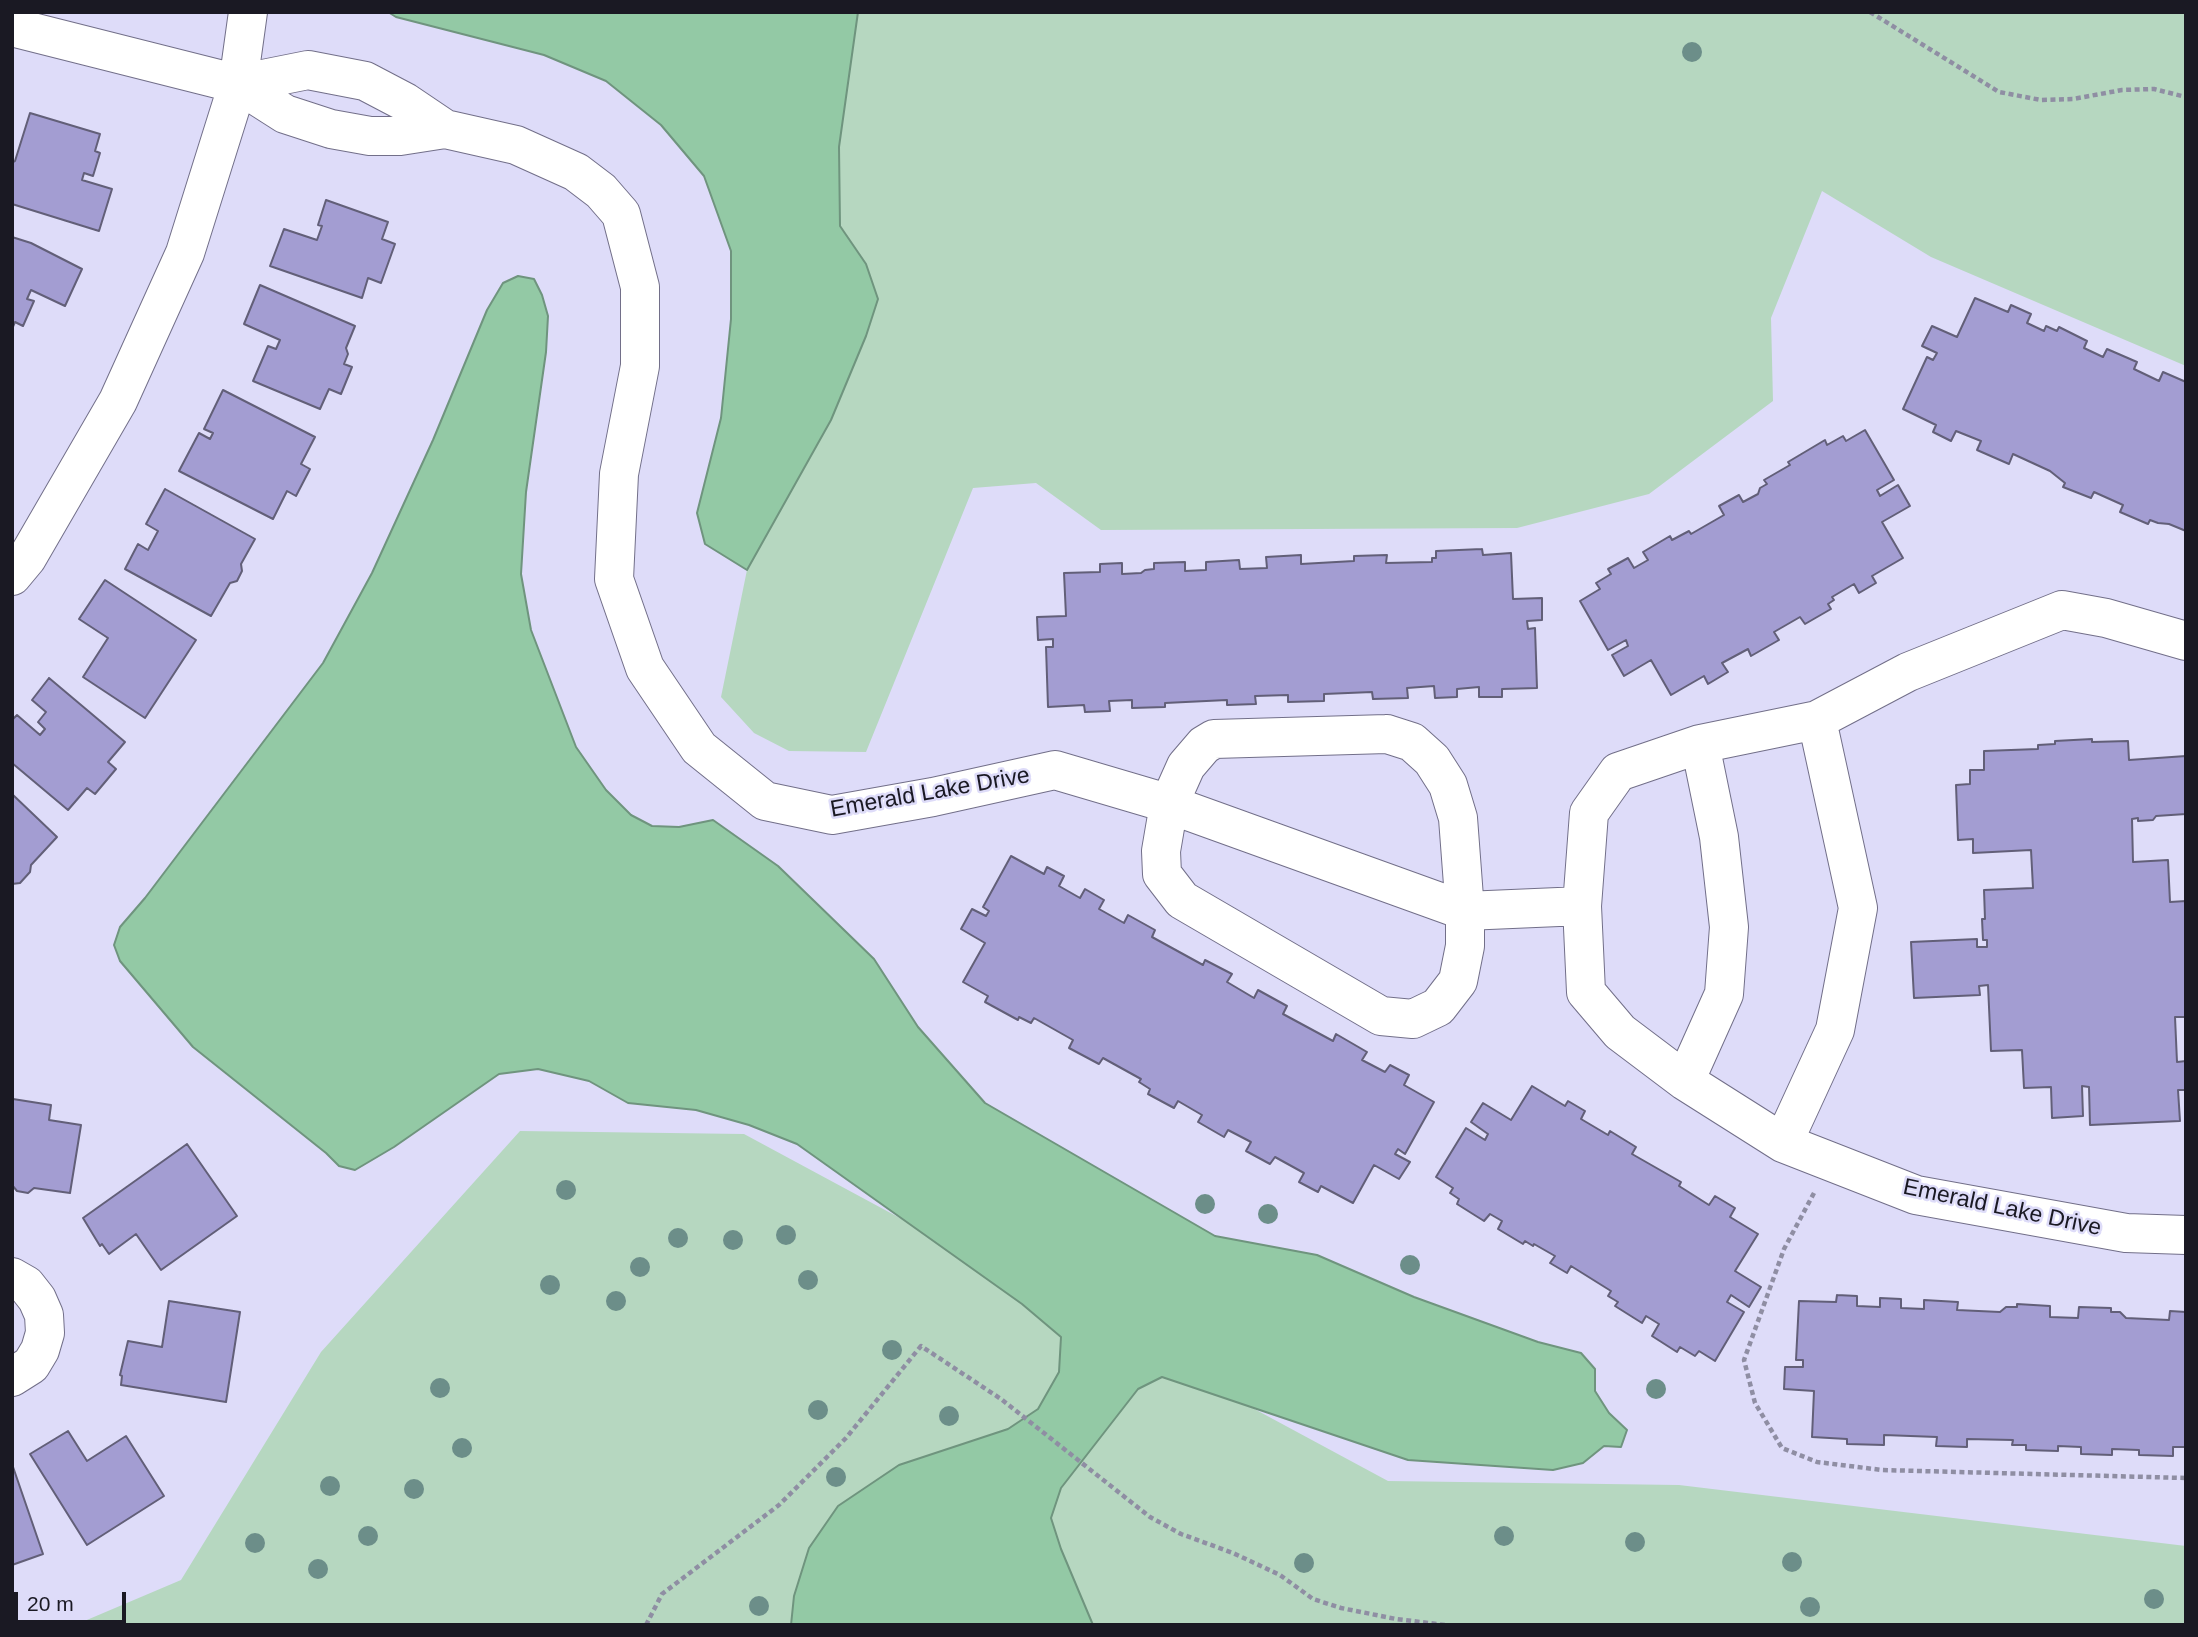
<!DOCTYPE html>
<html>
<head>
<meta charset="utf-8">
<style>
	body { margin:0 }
	#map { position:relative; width:2198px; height:1637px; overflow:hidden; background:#dedcf9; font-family:Helvetica,sans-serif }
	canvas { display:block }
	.frame { position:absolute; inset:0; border:14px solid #1a1923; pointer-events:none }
	.scale { position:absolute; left:14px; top:1592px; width:112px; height:32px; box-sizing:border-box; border:4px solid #1a1923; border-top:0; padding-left:9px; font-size:21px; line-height:24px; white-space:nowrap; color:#1a1923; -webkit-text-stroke:5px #dedcf9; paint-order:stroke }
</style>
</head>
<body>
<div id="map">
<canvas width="2198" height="1637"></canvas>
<div class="frame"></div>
<div class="scale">20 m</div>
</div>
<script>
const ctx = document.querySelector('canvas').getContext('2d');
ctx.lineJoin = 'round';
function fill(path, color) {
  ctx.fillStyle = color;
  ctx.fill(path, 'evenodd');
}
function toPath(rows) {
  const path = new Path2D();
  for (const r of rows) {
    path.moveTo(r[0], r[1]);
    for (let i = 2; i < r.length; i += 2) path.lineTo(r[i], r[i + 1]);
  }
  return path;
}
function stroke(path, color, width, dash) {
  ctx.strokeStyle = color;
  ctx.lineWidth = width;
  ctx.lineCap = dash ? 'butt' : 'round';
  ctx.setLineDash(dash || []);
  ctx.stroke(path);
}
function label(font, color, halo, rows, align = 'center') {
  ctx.font = font + ' Helvetica,sans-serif';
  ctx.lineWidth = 5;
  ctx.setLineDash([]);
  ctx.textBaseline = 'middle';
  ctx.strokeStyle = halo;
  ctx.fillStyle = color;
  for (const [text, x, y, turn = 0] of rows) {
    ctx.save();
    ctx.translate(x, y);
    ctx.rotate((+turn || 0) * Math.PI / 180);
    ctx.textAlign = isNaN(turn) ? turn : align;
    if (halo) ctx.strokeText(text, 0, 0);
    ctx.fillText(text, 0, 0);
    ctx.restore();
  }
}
fill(toPath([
	[858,12,2186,12,2186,366,1931,257,1822,191,1771,318,1773,401,1649,494,1517,528,1101,530,1036,483,973,488,866,752,789,751,754,733,721,697,747,570,831,420,866,336,878,299,866,264,840,226,839,147],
	[520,1131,744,1134,1388,1481,1679,1485,2186,1546,2186,1625,75,1625,181,1580,321,1352]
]), '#b6d7c0');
const water = toPath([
	[388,12,858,12,839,147,840,226,866,264,878,299,866,336,831,420,747,570,705,544,697,513,721,418,731,319,731,251,704,176,661,125,606,81,544,55,396,17,388,12],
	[518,276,534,279,542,295,548,316,546,352,526,492,521,574,531,630,576,747,606,790,631,815,652,826,679,827,713,820,778,866,874,959,918,1027,985,1103,1215,1236,1317,1255,1414,1297,1538,1342,1581,1353,1595,1369,1595,1391,1609,1413,1627,1430,1621,1447,1604,1446,1583,1463,1553,1470,1408,1460,1162,1377,1138,1389,1061,1488,1051,1518,1061,1549,1093,1625,791,1625,794,1596,809,1548,838,1506,899,1465,1008,1429,1038,1409,1059,1372,1061,1337,1022,1304,797,1144,749,1125,696,1110,628,1103,589,1081,538,1069,499,1074,394,1147,355,1170,339,1166,326,1153,193,1047,120,961,114,945,120,927,145,898,323,663,372,573,433,440,487,310,503,283,518,276]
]);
fill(water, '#93c9a5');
stroke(water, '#6f947e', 2);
const building = toPath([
	[30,113,100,134,95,151,100,153,93,176,84,173,82,180,112,189,99,231,12,204,12,163,15,161,30,113],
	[326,200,388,222,382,239,395,244,381,283,368,278,362,298,270,266,284,229,317,240,322,226,318,225,326,200],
	[12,237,31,243,82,269,65,306,31,290,27,299,34,301,23,326,15,322,12,329,12,237],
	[260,285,355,326,346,348,348,354,344,364,352,367,341,394,329,389,320,409,253,381,268,346,276,349,280,340,244,324,260,285],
	[1975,298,2008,312,2011,305,2031,314,2027,323,2044,331,2046,326,2057,331,2059,327,2087,341,2084,348,2103,357,2107,349,2137,362,2134,369,2159,381,2163,372,2186,382,2186,531,2169,524,2158,523,2150,520,2148,524,2120,512,2123,505,2094,492,2091,498,2063,487,2065,483,2050,471,2013,454,2009,464,1977,450,1981,441,1956,431,1951,441,1933,432,1936,425,1903,409,1927,357,1933,360,1937,353,1922,346,1932,326,1957,337,1975,298],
	[223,390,315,437,301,464,310,469,296,496,287,491,273,519,179,471,199,433,210,439,213,433,204,429,223,390],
	[1865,430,1894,480,1877,490,1880,496,1898,485,1910,506,1882,522,1903,558,1872,576,1876,583,1859,593,1854,584,1832,597,1834,600,1828,604,1831,609,1805,624,1800,617,1774,632,1779,640,1751,656,1748,649,1722,663,1728,672,1708,684,1704,676,1671,695,1651,660,1624,676,1612,655,1628,646,1626,640,1608,650,1580,601,1600,589,1596,583,1611,574,1608,569,1628,558,1634,568,1648,560,1643,552,1670,536,1672,540,1689,531,1691,534,1724,515,1719,506,1739,495,1743,502,1758,494,1760,488,1767,484,1764,480,1790,465,1788,462,1825,440,1827,445,1843,436,1846,441,1865,430],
	[165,489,255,539,241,564,242,571,237,581,230,583,211,616,125,569,138,544,148,550,158,531,146,524,165,489],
	[1482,549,1483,555,1511,553,1513,599,1542,598,1542,620,1527,621,1528,629,1535,628,1537,688,1502,689,1502,697,1479,697,1479,687,1457,689,1457,697,1435,698,1434,686,1407,688,1408,698,1373,699,1372,692,1324,694,1324,701,1288,702,1288,695,1255,696,1256,704,1227,705,1227,700,1165,703,1165,707,1132,708,1132,700,1109,701,1110,711,1085,712,1084,705,1048,707,1046,647,1053,647,1053,639,1038,640,1037,617,1066,616,1064,573,1100,572,1100,564,1122,563,1122,574,1141,573,1145,570,1154,569,1154,563,1185,562,1185,571,1206,570,1206,562,1239,560,1240,569,1267,568,1266,557,1301,555,1301,564,1354,561,1354,556,1387,555,1386,563,1432,562,1432,558,1436,558,1436,551,1482,549],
	[105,580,196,640,145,718,83,677,108,638,79,619,105,580],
	[49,678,125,742,108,762,116,769,95,794,87,788,68,810,12,763,12,720,17,715,40,735,45,729,38,722,46,712,32,700,49,678],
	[2092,739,2092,742,2128,741,2129,760,2186,756,2186,814,2156,816,2153,820,2138,821,2138,818,2132,819,2133,862,2168,860,2170,902,2186,901,2186,1017,2175,1017,2177,1062,2186,1061,2186,1090,2178,1090,2180,1121,2090,1125,2089,1087,2082,1086,2083,1116,2052,1118,2051,1087,2024,1088,2022,1050,1991,1051,1988,985,1979,986,1980,995,1914,998,1911,942,1977,939,1977,947,1987,947,1987,940,1983,940,1982,919,1985,919,1984,890,2033,888,2031,850,1973,853,1973,839,1958,840,1956,785,1970,784,1970,770,1984,770,1984,751,2038,749,2038,745,2055,744,2055,741,2092,739],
	[12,794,57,837,31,865,30,872,20,883,12,884,12,794],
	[1011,856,1044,874,1047,867,1064,876,1059,886,1080,898,1085,889,1104,900,1099,909,1124,923,1128,915,1155,930,1152,937,1203,965,1205,960,1232,974,1227,982,1254,998,1258,990,1287,1006,1283,1014,1333,1041,1336,1034,1367,1052,1362,1060,1385,1072,1390,1065,1409,1075,1404,1085,1434,1102,1405,1154,1398,1149,1395,1154,1410,1162,1399,1179,1374,1165,1353,1203,1321,1186,1318,1192,1299,1182,1304,1173,1275,1157,1270,1164,1246,1151,1251,1142,1228,1130,1224,1137,1198,1122,1202,1115,1178,1101,1174,1108,1148,1094,1150,1089,1139,1082,1141,1079,1103,1058,1099,1064,1069,1048,1073,1040,1034,1018,1031,1023,1019,1017,1018,1020,985,1002,988,996,963,982,985,943,961,929,972,909,986,916,989,911,983,907,1011,856],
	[1532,1086,1565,1106,1568,1101,1585,1111,1581,1119,1608,1135,1610,1131,1636,1147,1632,1154,1681,1182,1679,1186,1709,1205,1715,1196,1735,1208,1730,1217,1758,1234,1735,1271,1761,1287,1749,1307,1731,1295,1727,1302,1744,1312,1715,1361,1699,1351,1695,1356,1680,1347,1677,1352,1652,1336,1659,1324,1646,1316,1642,1323,1615,1306,1618,1302,1608,1296,1611,1291,1571,1266,1567,1273,1550,1263,1555,1256,1534,1244,1533,1246,1525,1241,1523,1244,1498,1229,1502,1221,1490,1214,1484,1221,1457,1204,1459,1199,1450,1193,1453,1188,1436,1177,1466,1128,1485,1140,1488,1134,1471,1122,1483,1103,1511,1120,1532,1086],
	[13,1099,51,1105,49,1120,81,1125,70,1193,34,1188,28,1193,17,1191,12,1185,13,1099],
	[187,1144,237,1216,161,1270,136,1234,109,1254,102,1244,100,1246,83,1218,187,1144],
	[1837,1295,1857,1296,1857,1306,1880,1307,1880,1298,1901,1299,1901,1308,1924,1309,1924,1300,1958,1302,1957,1310,2000,1312,2006,1307,2017,1307,2017,1304,2050,1306,2050,1317,2078,1318,2079,1307,2111,1308,2111,1312,2120,1312,2126,1318,2169,1320,2170,1311,2186,1312,2186,1447,2173,1447,2173,1456,2139,1455,2139,1450,2112,1449,2112,1455,2081,1454,2081,1447,2058,1446,2058,1451,2026,1450,2026,1445,2012,1445,2013,1440,1967,1439,1967,1447,1936,1446,1937,1437,1884,1435,1884,1445,1847,1444,1847,1439,1812,1437,1814,1391,1784,1389,1785,1367,1803,1367,1803,1360,1796,1360,1799,1301,1836,1302,1837,1295],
	[169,1301,240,1312,226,1402,121,1385,122,1376,120,1375,128,1341,162,1347,169,1301],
	[68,1431,87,1461,126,1436,164,1496,87,1545,30,1454,68,1431],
	[12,1464,43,1554,12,1565,12,1464]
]);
fill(building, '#a39dd2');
stroke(building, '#625f78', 2);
const minor = toPath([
	[12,27,238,84,285,114,331,129,370,136,400,136,445,129,516,145,576,172,601,191,621,214,640,287,640,366,619,474,614,579,645,668,699,748,765,801,832,815,933,797,1055,770,1160,801,1465,911,1582,906],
	[238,84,308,70,365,81,405,102,445,129],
	[12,576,27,558,118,401,185,253,238,84,248,12],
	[2186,641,2106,618,2062,610,1908,672,1817,720,1700,744,1618,772,1589,813,1582,906,1586,992,1620,1032,1685,1081,1783,1143,1916,1195,2126,1233,2186,1235],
	[1387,734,1412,742,1432,760,1448,785,1458,818,1465,911,1465,946,1458,981,1438,1007,1413,1019,1381,1016,1182,900,1162,874,1161,851,1169,804,1186,766,1204,745,1214,739,1387,734],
	[1685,1081,1724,994,1729,927,1719,837,1700,744],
	[1783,1143,1835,1030,1858,908,1817,720],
	[12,1277,26,1285,37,1299,44,1315,45,1333,40,1350,31,1365,12,1377]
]);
stroke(minor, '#726f89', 40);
stroke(toPath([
	[1870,12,1999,92,2041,100,2073,99,2122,90,2154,89,2186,97],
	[1814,1193,1784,1249,1744,1360,1755,1403,1782,1448,1817,1462,1882,1470,2186,1478],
	[646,1625,662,1594,779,1505,846,1438,921,1346,1001,1399,1150,1517,1181,1534,1233,1553,1280,1575,1313,1599,1341,1608,1396,1619,1445,1625]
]), '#8f8ea3', 4.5, [5, 3.5]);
stroke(minor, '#fff', 38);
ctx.fillStyle = '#6c8e89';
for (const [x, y] of [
	[1692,52],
	[566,1190],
	[1205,1204],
	[1268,1214],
	[786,1235],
	[678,1238],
	[733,1240],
	[1410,1265],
	[640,1267],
	[808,1280],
	[550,1285],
	[616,1301],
	[892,1350],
	[440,1388],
	[1656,1389],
	[818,1410],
	[949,1416],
	[462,1448],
	[836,1477],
	[330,1486],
	[414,1489],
	[368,1536],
	[1504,1536],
	[1635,1542],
	[255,1543],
	[1792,1562],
	[1304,1563],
	[318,1569],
	[2154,1599],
	[759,1606],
	[1810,1607]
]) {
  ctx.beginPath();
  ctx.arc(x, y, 10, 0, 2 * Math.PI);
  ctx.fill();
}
label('23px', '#1a1923', '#dedcf9', [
	["Emerald Lake Drive",930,793,-10],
	["Emerald Lake Drive",2002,1208,12]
]);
</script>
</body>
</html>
